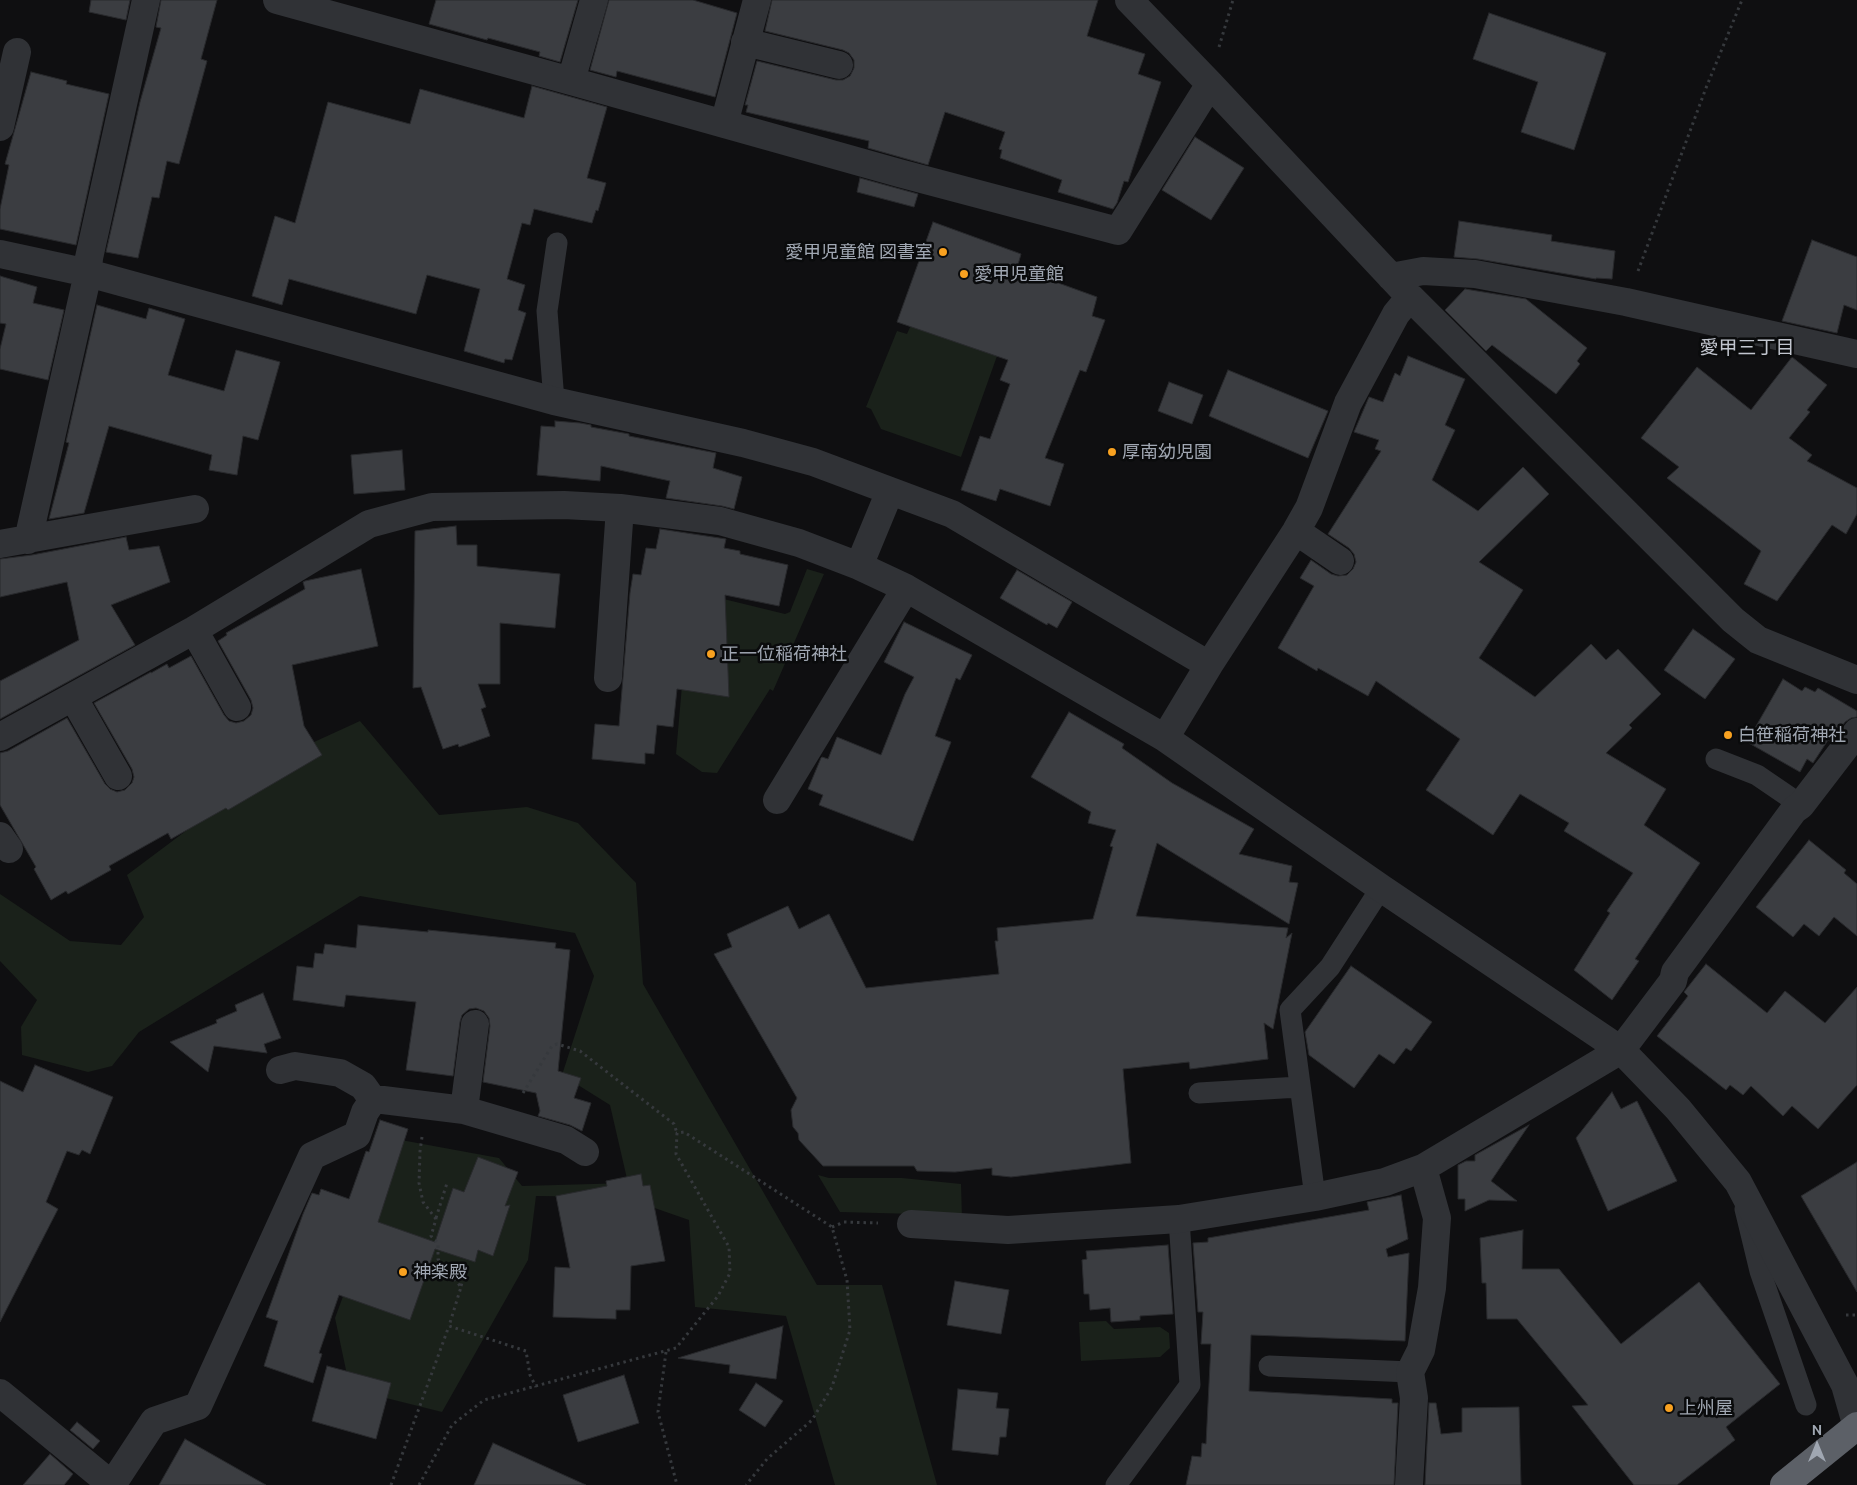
<!DOCTYPE html>
<html>
<head>
<meta charset="utf-8">
<style>
	body { margin:0 }
	#map { position:relative; width:1857px; height:1485px; overflow:hidden; background:#0f0f11; font-family:Ubuntu,sans-serif }
	canvas { display:block }
	.north { position:absolute; left:1792px; top:1420px; width:50px; height:50px; -webkit-text-stroke:4px #0a0b0c; paint-order:stroke; rotate:0deg; font-size:14px; font-weight:700; line-height:20px; text-align:center; color:#a0a7b2 }
	.north::after { content:''; display:block; margin:auto; width:18px; height:22px; background:#a0a7b2; clip-path:polygon(50% 0,100% 100%,50% 72%,0 100%) }
</style>
</head>
<body>
<div id="map">
<canvas width="1857" height="1485"></canvas>
<div class="north">N</div>
</div>
<script>
const ctx = document.querySelector('canvas').getContext('2d');
ctx.lineJoin = 'round';
function fill(path, color) {
  ctx.fillStyle = color;
  ctx.fill(path, 'evenodd');
}
function toPath(rows) {
  const path = new Path2D();
  for (const r of rows) {
    path.moveTo(r[0], r[1]);
    for (let i = 2; i < r.length; i += 2) path.lineTo(r[i], r[i + 1]);
  }
  return path;
}
function stroke(path, color, width, dash) {
  ctx.strokeStyle = color;
  ctx.lineWidth = width;
  ctx.lineCap = dash ? 'butt' : 'round';
  ctx.setLineDash(dash || []);
  ctx.stroke(path);
}
function label(font, color, halo, rows, align = 'center') {
  ctx.font = font + ' Ubuntu,"Noto Sans JP",sans-serif';
  ctx.lineWidth = 5;
  ctx.setLineDash([]);
  ctx.textBaseline = 'middle';
  ctx.strokeStyle = halo;
  ctx.fillStyle = color;
  for (const [text, x, y, turn = 0] of rows) {
    ctx.save();
    ctx.translate(x, y);
    ctx.rotate((+turn || 0) * Math.PI / 180);
    ctx.textAlign = isNaN(turn) ? turn : align;
    if (halo) ctx.strokeText(text, 0, 0);
    ctx.fillText(text, 0, 0);
    ctx.restore();
  }
}
fill(toPath([
	[911,325,997,356,961,457,881,429,871,409,866,407,897,331,907,334],
	[807,569,824,574,773,691,770,689,717,773,702,772,676,754,683,674,695,592,785,614,790,612],
	[360,721,439,815,527,807,578,823,636,883,643,984,817,1285,882,1285,937,1485,835,1485,786,1316,695,1307,689,1220,623,1197,536,1196,528,1260,442,1412,350,1389,335,1318,401,1140,499,1158,522,1186,628,1183,610,1105,562,1075,594,976,575,933,360,896,139,1032,112,1066,88,1072,22,1055,21,1027,37,1000,0,961,0,894,70,941,121,945,144,917,127,875,290,753],
	[818,1175,829,1178,902,1178,961,1184,962,1218,916,1214,840,1212],
	[1106,1321,1114,1329,1160,1327,1169,1333,1170,1348,1160,1357,1081,1361,1079,1322]
]), '#1a211a');
const building = toPath([
	[91,0,130,0,126,20,89,12,91,0],
	[161,0,217,0,201,59,207,61,179,164,167,161,159,198,152,197,138,258,106,252,140,102,161,28,156,27,161,0],
	[436,0,578,0,560,62,539,56,540,52,488,38,487,40,429,24,436,0],
	[609,0,693,0,737,13,715,97,617,71,616,77,590,70,609,0],
	[772,0,1098,0,1087,36,1145,54,1138,74,1161,82,1128,182,1124,181,1117,203,1113,209,1058,192,1062,180,1000,158,1002,150,999,149,1005,132,945,112,928,165,868,148,869,141,746,112,748,105,745,105,757,61,836,80,843,80,850,76,854,68,854,60,849,53,843,50,765,31,772,0],
	[1489,13,1606,53,1574,150,1521,132,1538,82,1473,59,1489,13],
	[31,72,67,81,66,84,109,94,76,245,0,229,0,209,9,165,5,164,31,72],
	[532,86,607,107,587,178,606,183,598,211,596,210,592,223,534,209,530,225,522,223,507,279,525,285,518,310,526,313,512,360,505,359,504,363,464,351,480,289,427,275,416,314,289,279,282,305,252,296,275,216,295,223,328,102,410,124,420,89,524,118,532,86],
	[1195,137,1244,168,1211,220,1162,190,1195,137],
	[860,178,918,194,914,207,857,192,860,178],
	[1459,221,1552,235,1551,241,1615,251,1612,279,1596,278,1596,279,1478,259,1454,257,1459,221],
	[933,222,1021,254,1017,268,1097,297,1092,316,1105,320,1086,372,1080,370,1045,458,1064,464,1050,506,1000,489,996,501,961,490,980,436,990,439,1010,384,1000,380,1008,360,897,322,933,222],
	[1812,240,1857,257,1857,310,1844,305,1837,333,1782,321,1812,240],
	[0,276,37,287,33,303,64,310,48,380,0,369,0,349,6,324,0,323,0,276],
	[1465,289,1526,299,1587,348,1577,361,1580,364,1556,394,1492,345,1486,351,1445,310,1465,289],
	[97,305,146,319,149,308,185,319,168,375,224,391,236,350,280,362,258,440,243,436,237,475,209,470,212,455,109,426,84,513,49,519,69,443,66,442,97,305],
	[1408,356,1465,379,1445,425,1455,430,1432,480,1478,511,1523,467,1549,494,1479,562,1523,590,1479,658,1535,697,1591,644,1606,660,1618,649,1661,694,1629,725,1632,728,1606,753,1666,789,1644,825,1700,863,1635,959,1639,961,1612,1000,1574,970,1610,913,1607,911,1633,873,1564,831,1569,823,1520,794,1493,835,1426,790,1460,739,1376,681,1368,696,1318,668,1317,671,1278,648,1314,586,1300,578,1311,560,1331,574,1338,576,1347,575,1353,569,1356,562,1354,554,1349,548,1328,534,1381,451,1375,449,1379,440,1354,432,1369,397,1383,402,1395,373,1400,376,1408,356],
	[1792,357,1827,385,1807,410,1810,412,1789,438,1812,455,1807,461,1857,488,1857,514,1846,534,1832,525,1777,601,1744,584,1761,551,1667,478,1679,467,1641,438,1697,367,1751,410,1792,357],
	[1228,370,1328,411,1308,458,1209,416,1228,370],
	[1169,382,1203,395,1192,424,1158,411,1169,382],
	[555,421,580,423,591,425,591,427,629,434,629,436,716,453,713,468,742,477,734,509,722,506,666,498,670,481,601,466,600,481,537,475,541,426,555,427,555,421],
	[402,450,405,490,354,494,351,455,402,450],
	[456,526,457,545,477,545,477,566,560,574,555,628,500,623,500,684,478,684,486,707,481,709,490,736,459,747,458,744,443,749,421,687,413,688,415,531,456,526],
	[660,529,726,539,724,548,740,551,740,554,788,565,779,606,725,595,729,697,677,689,673,727,657,725,654,754,645,753,645,764,592,759,595,724,619,726,630,593,633,574,641,575,646,548,656,549,660,529],
	[126,537,129,550,159,546,170,582,111,605,135,645,0,719,0,681,79,640,67,582,0,597,0,559,32,555,126,537],
	[361,569,378,646,292,665,304,726,322,755,228,810,226,808,171,839,168,833,109,866,111,870,68,894,66,891,51,900,34,869,36,867,0,805,0,753,8,751,67,718,105,784,110,789,117,792,125,790,132,783,134,777,132,769,94,703,151,672,151,673,167,664,169,668,191,656,224,715,229,721,236,723,244,721,251,715,253,708,251,700,218,641,227,635,226,633,305,589,303,582,305,581,361,569],
	[1017,570,1072,602,1057,628,1048,623,1047,625,1000,598,1017,570],
	[904,622,972,655,960,680,956,678,935,736,951,742,913,841,819,805,823,795,808,789,821,758,822,757,828,759,837,737,881,755,905,694,914,677,884,662,904,622],
	[1693,629,1735,659,1705,699,1664,670,1693,629],
	[1783,679,1802,691,1805,687,1815,692,1818,688,1857,711,1857,717,1851,718,1845,722,1830,742,1828,740,1813,763,1807,759,1800,772,1747,742,1783,679],
	[1069,712,1124,744,1122,748,1172,783,1254,829,1239,854,1292,866,1289,882,1298,883,1289,924,1157,843,1136,916,1288,928,1286,938,1292,933,1273,1029,1264,1023,1268,1059,1190,1069,1189,1062,1123,1069,1131,1163,1011,1177,992,1175,992,1168,955,1172,917,1171,914,1166,823,1166,799,1140,798,1133,793,1127,791,1110,797,1098,714,954,732,947,727,934,788,906,799,929,829,914,866,988,999,974,995,941,998,941,997,928,1093,919,1113,847,1110,846,1116,830,1088,823,1091,812,1031,777,1069,712],
	[1809,840,1846,870,1844,873,1857,884,1857,936,1834,917,1819,936,1804,924,1793,937,1756,907,1809,840],
	[358,925,428,932,428,930,556,943,555,948,570,950,558,1071,581,1078,574,1098,591,1103,582,1131,570,1125,538,1116,540,1111,536,1093,483,1082,490,1026,489,1018,484,1011,476,1008,469,1009,462,1015,460,1022,453,1076,406,1070,416,1002,346,995,344,1007,293,1000,297,966,313,968,315,953,323,954,325,944,356,948,358,925],
	[1706,964,1767,1013,1785,991,1825,1023,1857,987,1857,1085,1818,1129,1792,1106,1783,1116,1751,1086,1743,1095,1730,1085,1726,1090,1657,1036,1688,996,1684,992,1706,964],
	[1351,966,1432,1022,1411,1051,1406,1048,1394,1064,1379,1054,1354,1088,1309,1055,1305,1032,1351,966],
	[263,993,281,1038,264,1044,267,1053,214,1046,208,1072,170,1042,217,1023,216,1020,237,1011,235,1005,263,993],
	[35,1065,113,1097,90,1154,82,1150,79,1155,67,1151,46,1202,58,1209,0,1322,0,1081,23,1092,35,1065],
	[1612,1092,1621,1109,1637,1101,1677,1181,1608,1211,1576,1138,1612,1092],
	[380,1120,408,1129,378,1222,435,1242,453,1188,464,1192,478,1157,518,1172,505,1206,510,1205,493,1256,478,1250,475,1262,435,1249,410,1320,339,1295,319,1353,322,1354,313,1383,264,1366,278,1321,266,1317,303,1214,312,1193,319,1195,321,1189,349,1199,366,1151,369,1152,380,1120],
	[1529,1125,1491,1181,1517,1201,1489,1200,1465,1211,1465,1199,1458,1199,1458,1165,1466,1161,1475,1161,1475,1155,1529,1125],
	[1857,1162,1857,1292,1801,1196,1857,1162],
	[641,1174,643,1186,650,1185,665,1261,631,1266,630,1310,616,1310,616,1319,553,1317,555,1267,570,1268,556,1196,607,1186,606,1181,641,1174],
	[1401,1195,1408,1239,1386,1249,1388,1257,1409,1253,1405,1341,1251,1335,1249,1391,1392,1399,1392,1403,1398,1403,1394,1485,1186,1485,1192,1456,1201,1457,1202,1443,1206,1444,1211,1344,1201,1344,1203,1312,1198,1312,1193,1243,1208,1242,1208,1238,1369,1210,1367,1202,1401,1195],
	[1523,1230,1522,1269,1559,1269,1621,1344,1699,1282,1780,1384,1726,1427,1735,1440,1677,1485,1634,1485,1572,1406,1588,1405,1517,1319,1487,1319,1486,1283,1482,1283,1480,1238,1523,1230],
	[1168,1245,1173,1314,1140,1316,1140,1320,1111,1322,1110,1308,1090,1310,1089,1294,1084,1294,1082,1260,1087,1259,1086,1251,1168,1245],
	[955,1281,1009,1290,1001,1334,947,1325,955,1281],
	[783,1326,776,1379,729,1373,730,1365,678,1358,783,1326],
	[327,1366,391,1383,376,1439,312,1421,327,1366],
	[624,1375,639,1423,578,1442,563,1395,624,1375],
	[756,1383,783,1401,765,1427,739,1410,756,1383],
	[958,1389,998,1393,996,1408,1009,1409,1006,1437,1000,1437,998,1455,952,1450,958,1389],
	[1429,1403,1436,1403,1441,1434,1462,1432,1462,1408,1519,1407,1521,1485,1425,1485,1429,1403],
	[77,1422,100,1441,93,1449,70,1430,77,1422],
	[185,1439,266,1485,159,1485,185,1439],
	[493,1443,586,1485,474,1485,493,1443],
	[50,1454,73,1474,64,1485,23,1485,50,1454]
]);
fill(building, '#3b3d41');
stroke(building, '#292a2d', 1);
stroke(toPath([
	[1219,47,1233,0],
	[1638,271,1706,88,1742,0],
	[523,1093,552,1046,557,1044,580,1051,674,1124,677,1133],
	[422,1137,420,1151,419,1183,423,1202,436,1219,431,1236,438,1243,438,1259,461,1287,449,1326,526,1351,530,1375,536,1387],
	[436,1218,447,1183],
	[832,1227,844,1222,878,1223],
	[461,1286,464,1277],
	[1846,1315,1857,1315],
	[666,1352,658,1412,677,1485],
	[391,1485,449,1326],
	[419,1485,452,1425,484,1400,676,1348,718,1296,730,1273,729,1247,676,1154,677,1133,684,1132,832,1227,847,1280,850,1330,832,1387,812,1420,767,1459,746,1485]
]), '#36393d', 3, [2.5, 4]);
stroke(toPath([
	[554,401,547,311,557,243],
	[1716,759,1757,775,1801,805],
	[1199,1093,1299,1087],
	[1315,1197,1290,1010,1330,967,1381,888],
	[1745,1209,1760,1271,1806,1405],
	[1269,1366,1410,1372],
	[1116,1485,1190,1385,1179,1219]
]), '#303236', 21);
stroke(toPath([
	[277,0,571,81,899,173,1118,231,1210,84],
	[1129,0,1210,84,1410,297,1733,620,1758,640,1857,680],
	[745,42,839,65],
	[571,81,594,0],
	[724,124,757,0],
	[0,127,17,52],
	[0,254,88,273,554,401,743,443,813,462,952,514,1209,665],
	[1391,277,1423,271,1475,274,1626,302,1857,354],
	[1296,531,1340,561],
	[28,540,88,273,89,258,146,0],
	[0,544,195,509],
	[859,566,890,491],
	[194,630,237,707],
	[608,678,620,508],
	[73,697,118,776],
	[0,737,194,630,369,524,432,507,564,505,620,508,720,521,799,543,859,566,906,588,1165,738,1381,888,1621,1050,1678,1109,1738,1182,1845,1385,1857,1427],
	[1165,738,1209,665,1296,531,1309,508,1348,403,1396,314,1410,297],
	[777,800,906,588],
	[0,836,9,849],
	[373,1100,383,1100,464,1110,475,1024],
	[464,1110,566,1140,585,1152],
	[911,1224,1008,1230,1179,1219,1315,1197,1385,1182,1423,1168,1621,1050,1673,981,1675,972,1794,810,1801,805,1857,732],
	[0,1393,112,1485],
	[112,1485,154,1421,198,1406,312,1156,357,1135,365,1112,373,1100,363,1086,340,1073,295,1066,280,1070],
	[1409,1485,1414,1398,1410,1372,1421,1350,1432,1288,1437,1218,1423,1168]
]), '#303236', 28);
stroke(toPath([
	[1784,1485,1857,1426]
]), '#5c6067', 28);
for (const [x, y, r, color] of [
	[943,252,5,"#f8a120"],
	[964,274,5,"#f8a120"],
	[1112,452,5,"#f8a120"],
	[711,654,5,"#f8a120"],
	[1728,735,5,"#f8a120"],
	[403,1272,5,"#f8a120"],
	[1669,1408,5,"#f8a120"]
]) {
  const dot = new Path2D();
  dot.arc(x, y, r, 0, 2 * Math.PI);
  ctx.fillStyle = color;
  ctx.fill(dot);
  stroke(dot, '#0a0b0c', 2);
}
label('18px', '#a0a7b2', '#0a0b0c', [
	["愛甲児童館 図書室",933,252,"right"],
	["愛甲児童館",974,274],
	["厚南幼児園",1122,452],
	["正一位稲荷神社",721,654],
	["白笹稲荷神社",1738,735],
	["神楽殿",413,1272],
	["上州屋",1679,1408]
], 'left');
label('19px', '#c1c5ce', '#0a0b0c', [
	["愛甲三丁目",1747,348]
]);
</script>
</body>
</html>
